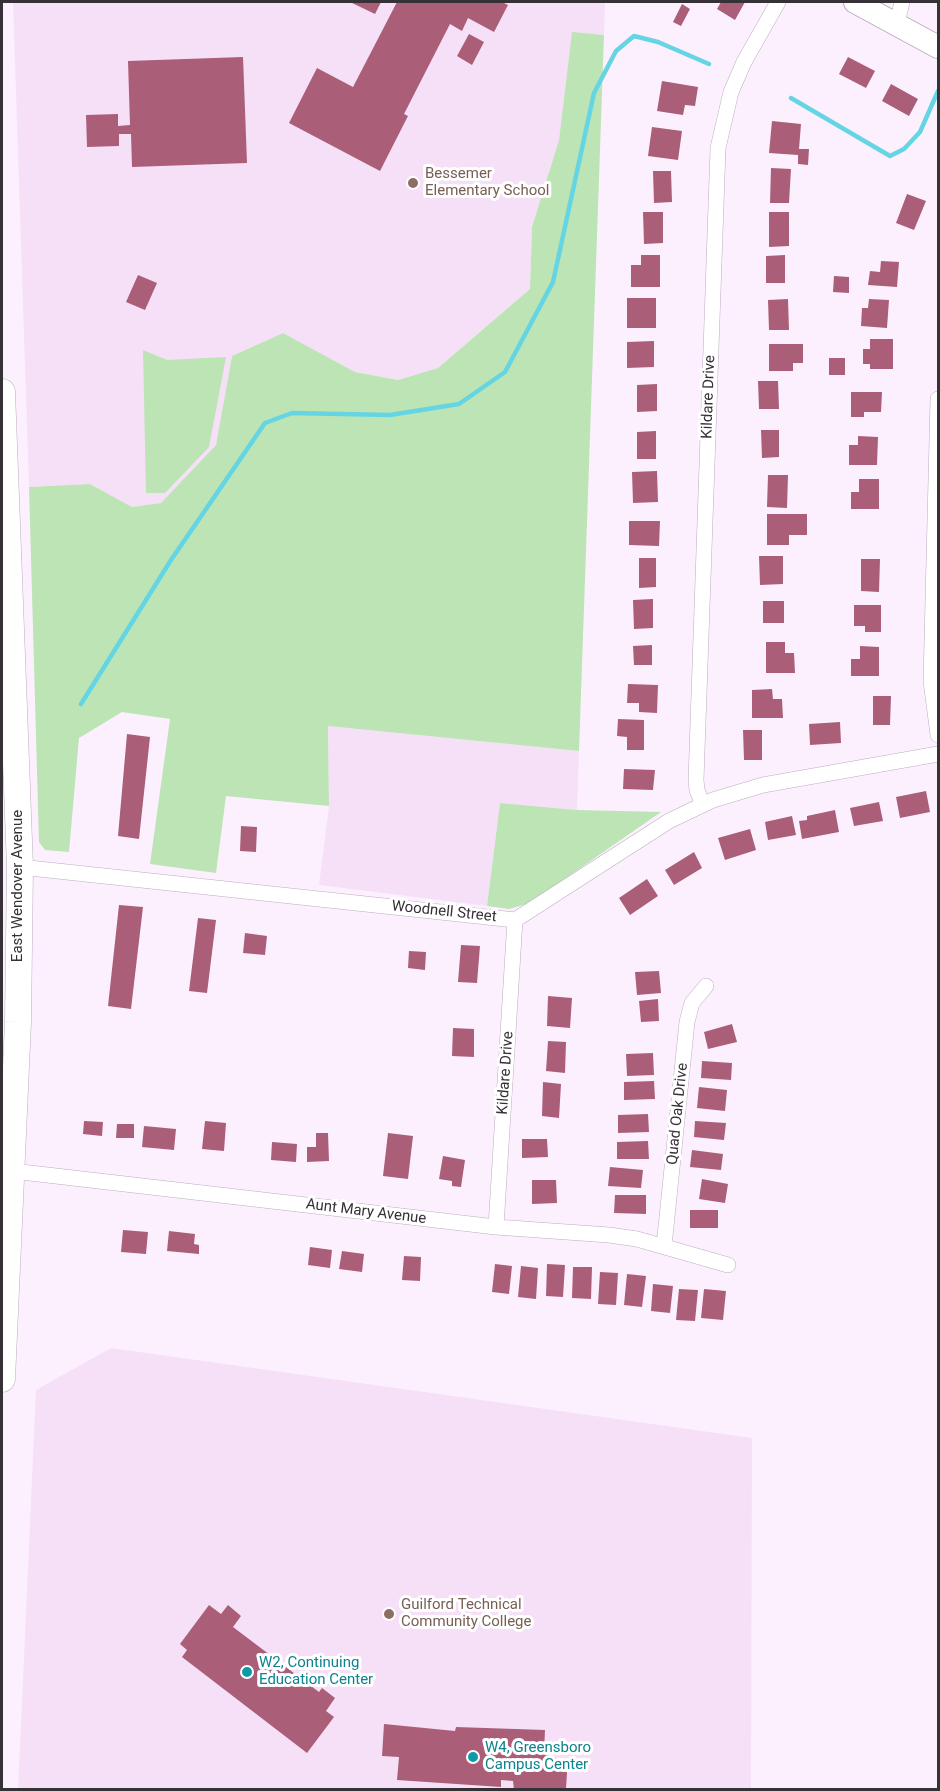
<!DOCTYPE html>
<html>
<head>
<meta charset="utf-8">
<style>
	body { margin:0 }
	#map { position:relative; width:940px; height:1791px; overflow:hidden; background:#fcf0ff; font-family:Roboto,sans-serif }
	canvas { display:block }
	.frame { position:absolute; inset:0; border:3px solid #363037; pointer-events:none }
</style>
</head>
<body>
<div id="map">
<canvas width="940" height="1791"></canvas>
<div class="frame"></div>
</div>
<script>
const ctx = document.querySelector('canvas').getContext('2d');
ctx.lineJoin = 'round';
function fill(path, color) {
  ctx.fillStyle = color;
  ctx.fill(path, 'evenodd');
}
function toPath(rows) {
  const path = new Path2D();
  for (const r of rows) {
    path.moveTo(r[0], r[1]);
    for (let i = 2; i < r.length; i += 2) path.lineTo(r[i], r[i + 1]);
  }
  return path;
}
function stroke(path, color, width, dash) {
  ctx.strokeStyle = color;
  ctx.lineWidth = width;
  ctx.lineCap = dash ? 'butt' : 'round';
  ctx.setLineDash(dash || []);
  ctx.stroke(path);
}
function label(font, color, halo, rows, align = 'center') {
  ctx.font = font + ' Roboto,sans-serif';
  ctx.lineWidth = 6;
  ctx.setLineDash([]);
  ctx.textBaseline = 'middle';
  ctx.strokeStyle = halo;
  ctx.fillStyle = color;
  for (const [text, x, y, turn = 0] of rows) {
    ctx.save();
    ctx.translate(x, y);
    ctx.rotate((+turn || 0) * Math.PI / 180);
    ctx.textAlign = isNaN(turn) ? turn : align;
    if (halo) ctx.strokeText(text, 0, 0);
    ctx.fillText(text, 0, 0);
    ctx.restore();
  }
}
fill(toPath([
	[13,2,605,2,604,35,572,33,559,140,532,227,530,289,438,368,398,380,355,372,283,333,232,356,216,445,161,503,132,507,90,484,29,487],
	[328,726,579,751,577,810,500,803,487,906,319,885,329,806],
	[111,1348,752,1438,751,1789,18,1790,36,1390]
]), '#f5e0f8');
fill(toPath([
	[572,32,604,35,579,751,328,726,329,806,226,796,216,873,150,864,170,719,122,712,79,738,69,852,45,850,39,842,29,487,90,484,132,507,161,503,216,445,232,356,283,333,355,372,398,380,438,368,530,289,532,227,559,140],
	[143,350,167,360,226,357,209,447,165,493,146,493],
	[500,803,577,810,661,812,530,903,509,909,487,906]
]), '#bde4b4');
stroke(toPath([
	[791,98,890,156,904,149,920,132,938,91],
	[81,704,171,560,265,423,292,413,390,415,459,404,505,372,553,282,594,93,616,51,634,36,658,42,709,64]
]), '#65d5e4', 4.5);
fill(toPath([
	[350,2,381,2,375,14],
	[397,2,502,2,508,5,494,32,468,18,462,31,450,24,404,114,408,116,380,171,289,123,317,68,353,87],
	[721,2,745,2,735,20,717,9],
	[682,4,690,9,681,26,673,22],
	[469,34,484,42,472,65,457,56],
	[243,57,247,163,132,167,131,134,119,134,119,146,87,147,86,115,118,114,118,126,130,125,128,61],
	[848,57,875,71,866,88,839,74],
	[662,81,698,87,695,106,685,105,683,115,657,111],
	[891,84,918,99,909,116,882,101],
	[772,121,801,124,799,149,809,149,808,165,798,164,798,155,769,153],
	[652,127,682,131,678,160,648,156],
	[771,168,791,169,789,203,770,203],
	[653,171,671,171,672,202,654,203],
	[907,194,926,201,914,230,896,223],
	[643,212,663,212,663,243,644,244],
	[769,212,789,212,789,246,769,247],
	[641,255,660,255,660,287,631,287,631,265,641,265],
	[785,255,785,283,766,283,766,256],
	[881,261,899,262,897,287,868,285,870,271,880,272],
	[138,275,157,283,145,310,126,302],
	[834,276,849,277,849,293,833,292],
	[627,298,656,298,656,328,627,328],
	[788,299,789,330,769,330,768,300],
	[869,299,889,300,887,328,861,326,862,308,868,308],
	[870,339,893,339,893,369,870,369,870,364,863,364,863,349,870,349],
	[654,341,654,367,627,368,627,342],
	[769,344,803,344,803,363,793,363,793,371,769,371],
	[829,358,845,358,845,375,829,375],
	[758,381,778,381,779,409,759,409],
	[657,384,657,411,637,412,637,385],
	[851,392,882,392,881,412,864,412,864,417,851,417],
	[761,430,779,430,779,457,762,458],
	[656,431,656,459,637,459,637,432],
	[858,436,878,437,877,465,849,465,849,445,858,445],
	[657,471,658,502,633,503,632,472],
	[768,475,788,475,787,508,767,507],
	[859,479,879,479,879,509,851,509,851,492,859,492],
	[767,514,807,514,807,535,789,535,789,545,767,545],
	[629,521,660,521,659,546,629,545],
	[759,556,783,556,783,584,760,585],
	[639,558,656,558,656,587,639,588],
	[861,559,880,559,879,592,861,591],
	[653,599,653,628,634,629,633,600],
	[763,601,784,601,784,623,763,623],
	[854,605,881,605,881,632,865,632,865,626,854,626],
	[766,642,785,642,785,653,794,653,795,673,766,673],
	[652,645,652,665,634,665,633,646],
	[860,646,879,647,879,676,851,676,851,659,860,659],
	[628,684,658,685,657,713,639,712,639,703,627,703],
	[772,689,773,699,782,699,783,718,752,718,752,690],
	[873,696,891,696,890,725,873,725],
	[618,719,644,720,644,750,627,750,627,737,617,736],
	[840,722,841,743,810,745,809,724],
	[743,730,762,730,762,760,744,760],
	[127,734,150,737,139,839,118,836],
	[624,769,655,770,653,790,623,789],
	[926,791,930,812,900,818,896,797],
	[879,802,883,821,854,826,850,808],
	[835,810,839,832,802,839,799,821,807,820,807,816],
	[792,816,796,835,768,840,765,822],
	[241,826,257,827,256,852,240,851],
	[750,829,756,850,725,860,718,838],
	[694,852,702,868,674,885,665,870],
	[647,879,658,896,630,915,619,898],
	[119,905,143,907,131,1009,108,1006],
	[198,918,216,920,207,993,189,991],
	[245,933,267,936,265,955,243,953],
	[461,945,480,946,477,983,458,982],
	[409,951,426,952,425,970,408,968],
	[659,971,661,993,637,995,635,972],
	[548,996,572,998,570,1028,547,1026],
	[658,999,659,1021,641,1022,639,1001],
	[732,1024,737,1042,708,1049,704,1032],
	[453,1028,474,1029,474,1057,452,1056],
	[548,1041,566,1042,565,1073,546,1071],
	[653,1053,654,1075,627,1076,626,1054],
	[702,1061,732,1063,731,1080,701,1078],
	[654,1081,655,1099,624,1100,624,1082],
	[543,1082,561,1084,559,1118,542,1116],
	[699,1087,727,1090,725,1111,697,1108],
	[648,1114,649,1132,618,1133,618,1115],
	[84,1121,103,1122,102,1136,83,1134],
	[205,1121,226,1123,224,1151,202,1149],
	[695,1121,726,1123,724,1140,694,1137],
	[117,1124,134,1124,134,1138,116,1138],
	[144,1126,176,1129,174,1150,142,1147],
	[316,1133,328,1133,329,1161,307,1162,307,1147,316,1147],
	[388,1133,413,1136,408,1179,383,1176],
	[522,1139,547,1139,548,1157,522,1158],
	[648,1141,649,1159,617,1159,617,1142],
	[272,1142,297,1144,296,1162,271,1160],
	[692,1150,723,1154,721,1170,690,1167],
	[443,1156,465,1160,461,1187,452,1186,452,1181,439,1179],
	[610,1167,643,1170,641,1188,608,1186],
	[702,1179,728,1184,725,1203,699,1199],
	[532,1180,556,1180,557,1203,532,1204],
	[615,1195,646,1195,646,1214,614,1213],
	[690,1210,718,1210,718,1228,690,1228],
	[123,1230,148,1232,146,1254,121,1252],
	[169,1231,195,1234,194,1244,199,1245,199,1254,167,1251],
	[310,1247,332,1250,330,1268,308,1265],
	[342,1251,364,1254,362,1272,339,1269],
	[404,1256,421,1257,420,1281,402,1280],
	[495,1264,512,1266,509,1294,492,1292],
	[547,1264,565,1265,563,1297,546,1296],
	[521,1266,538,1268,536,1299,518,1297],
	[573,1267,592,1267,591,1299,572,1298],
	[600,1272,618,1273,616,1305,598,1304],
	[627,1274,646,1276,642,1307,624,1305],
	[653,1284,673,1286,670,1313,651,1311],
	[679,1289,698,1290,695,1321,676,1320],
	[704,1289,726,1291,723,1320,701,1318],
	[209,1605,221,1614,228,1605,241,1616,233,1627,319,1692,322,1688,335,1698,326,1711,334,1717,307,1753,182,1657,187,1650,180,1644],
	[384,1724,455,1731,456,1727,545,1730,544,1753,562,1761,567,1773,566,1788,514,1790,513,1781,501,1780,501,1787,397,1780,399,1757,382,1756]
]), '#ab5e78');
const minor = toPath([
	[897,24,902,2],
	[938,399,931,681,938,735],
	[703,805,697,790,696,780,718,148,731,92,744,62,778,2],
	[20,867,515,920,669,821,713,800,763,785,938,754],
	[4,1170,496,1227,609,1235,637,1239,728,1265],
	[496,1227,515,920],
	[664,1246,687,1022,692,1003,706,986]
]);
const secondary = toPath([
	[855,2,938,47]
]);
const trunk = toPath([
	[2,392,20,867,18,1022,2,1379]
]);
stroke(minor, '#bcadbe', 16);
stroke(secondary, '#bcadbe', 24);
stroke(trunk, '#bcadbe', 27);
stroke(minor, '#fff', 15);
stroke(secondary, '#fff', 22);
stroke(trunk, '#fff', 26);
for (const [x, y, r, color] of [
	[413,183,6,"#8d6e63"],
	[389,1614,6,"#8d6e63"],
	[247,1672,6,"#0f9aa8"],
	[473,1757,6,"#0f9aa8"]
]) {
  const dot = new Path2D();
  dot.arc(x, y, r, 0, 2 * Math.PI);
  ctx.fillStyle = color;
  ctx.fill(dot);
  stroke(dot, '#fff', 2);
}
label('15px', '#785e54', '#fff', [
	["Bessemer",425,174],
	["Elementary School",425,191],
	["Guilford Technical",401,1605],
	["Community College",401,1622]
], 'left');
label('15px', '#363037', '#fff', [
	["Kildare Drive",709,397,-88],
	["East Wendover Avenue",18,886,-90],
	["Woodnell Street",444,912,6],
	["Kildare Drive",506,1073,-86],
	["Quad Oak Drive",678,1114,-84],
	["Aunt Mary Avenue",366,1212,7]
]);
label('15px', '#0d838f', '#fff', [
	["W2, Continuing",259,1663],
	["Education Center",259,1680],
	["W4, Greensboro",485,1748],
	["Campus Center",485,1765]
], 'left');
</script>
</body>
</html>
